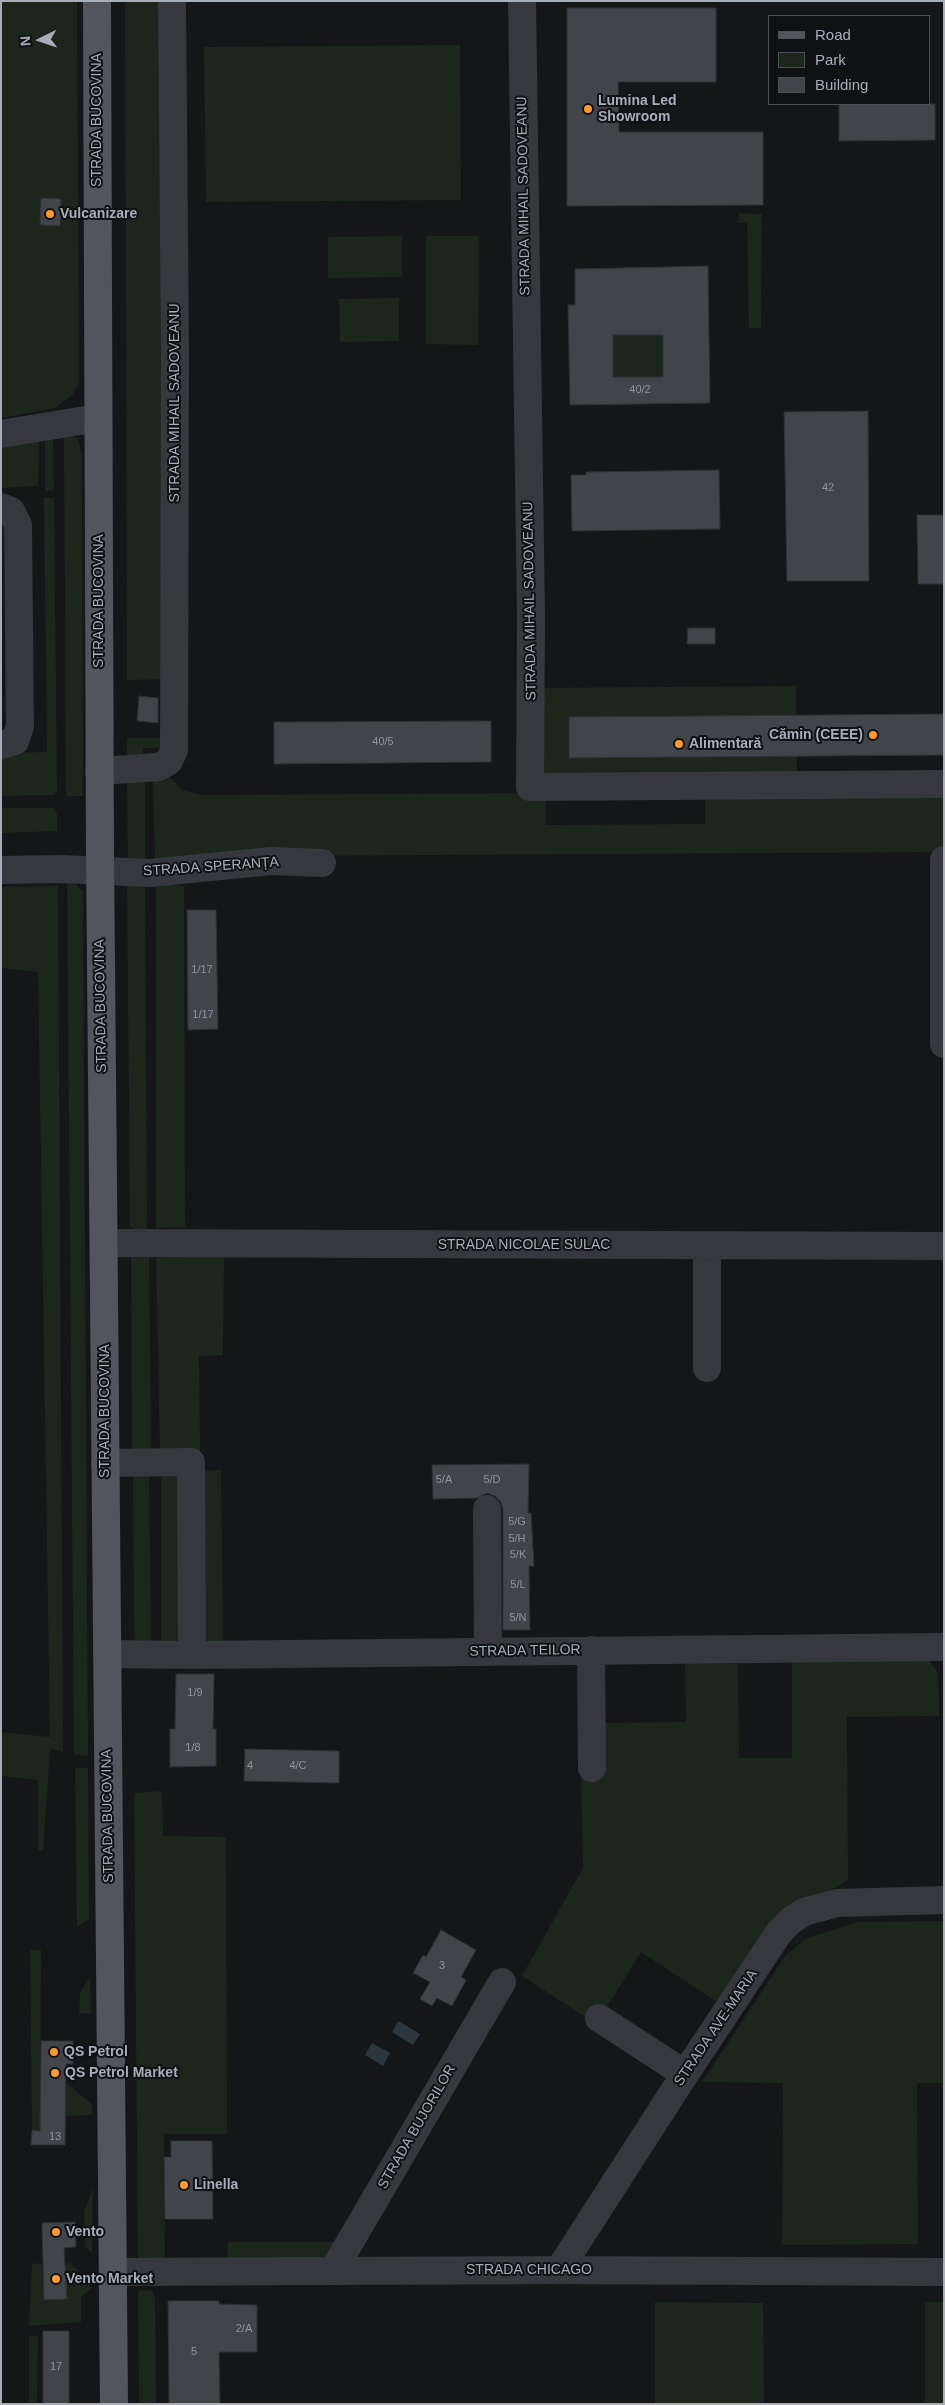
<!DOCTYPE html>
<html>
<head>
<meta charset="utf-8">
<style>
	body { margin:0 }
	#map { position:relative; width:945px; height:2405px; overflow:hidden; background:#151618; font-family:Arial,sans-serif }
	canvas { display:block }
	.frame { position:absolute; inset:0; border:2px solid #a7aeb8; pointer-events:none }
	.legend { position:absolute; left:768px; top:15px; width:162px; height:90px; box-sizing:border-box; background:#101113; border:1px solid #4c5055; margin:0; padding:6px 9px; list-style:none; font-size:15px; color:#a7aeb8 }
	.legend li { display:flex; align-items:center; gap:10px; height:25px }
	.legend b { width:25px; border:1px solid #4c5055 }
	.north { position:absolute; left:15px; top:15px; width:50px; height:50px; -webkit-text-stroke:4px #101113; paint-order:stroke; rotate:266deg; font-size:14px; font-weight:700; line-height:20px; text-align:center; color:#a7aeb8 }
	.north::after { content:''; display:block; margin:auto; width:18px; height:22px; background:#a7aeb8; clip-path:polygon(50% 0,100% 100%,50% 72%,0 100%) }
</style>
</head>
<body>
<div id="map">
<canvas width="945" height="2405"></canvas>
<div class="frame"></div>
<ul class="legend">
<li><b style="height:6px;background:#52555c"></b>Road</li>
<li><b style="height:14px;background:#1d261d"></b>Park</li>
<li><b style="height:14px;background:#414448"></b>Building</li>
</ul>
<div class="north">N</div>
</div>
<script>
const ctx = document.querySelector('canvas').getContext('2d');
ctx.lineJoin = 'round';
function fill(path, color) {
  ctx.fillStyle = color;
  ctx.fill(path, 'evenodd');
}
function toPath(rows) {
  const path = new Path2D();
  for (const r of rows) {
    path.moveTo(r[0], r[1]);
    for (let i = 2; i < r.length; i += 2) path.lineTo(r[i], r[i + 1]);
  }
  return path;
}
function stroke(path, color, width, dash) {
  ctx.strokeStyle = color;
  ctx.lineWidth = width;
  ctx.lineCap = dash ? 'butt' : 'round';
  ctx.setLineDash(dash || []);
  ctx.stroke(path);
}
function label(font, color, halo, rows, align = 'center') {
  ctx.font = font + ' Arial,sans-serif';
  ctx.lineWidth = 4;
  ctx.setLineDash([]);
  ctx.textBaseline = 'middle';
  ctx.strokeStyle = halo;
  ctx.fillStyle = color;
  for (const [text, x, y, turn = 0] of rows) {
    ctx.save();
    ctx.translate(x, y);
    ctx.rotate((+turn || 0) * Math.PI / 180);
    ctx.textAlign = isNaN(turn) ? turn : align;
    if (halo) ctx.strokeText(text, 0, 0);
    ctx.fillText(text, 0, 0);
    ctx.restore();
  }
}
fill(toPath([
	[1,1,77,1,79,384,72,395,55,408,1,418],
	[125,1,167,1,170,679,127,680],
	[460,45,461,200,206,202,204,47],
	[739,213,762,214,761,328,749,328,747,223,738,223],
	[402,236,402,277,328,278,328,237],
	[426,236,479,236,478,345,426,344],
	[399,298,399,341,340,342,339,299],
	[613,335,663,335,663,377,613,377],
	[67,431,78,439,82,454,83,796,66,796,64,435],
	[45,437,53,437,54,490,45,491],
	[39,438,38,486,1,488,1,448],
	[44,498,54,498,57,791,54,795,1,796,1,753,47,752],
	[796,686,797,774,522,777,521,688],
	[127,738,170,738,170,748,143,748,143,763,127,763],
	[162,776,171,778,182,790,202,795,546,793,546,825,705,824,705,793,944,792,944,852,268,856,155,864,153,777],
	[145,779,145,868,128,869,127,780],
	[1,808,54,808,57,813,57,831,1,833],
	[67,879,76,884,83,892,88,1756,74,1754],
	[127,879,145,879,147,1232,139,1232,130,1226],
	[156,883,184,886,185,1227,156,1228],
	[58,886,63,1752,50,1749,43,1851,38,1850,38,1780,1,1776,1,1732,50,1737,38,972,1,968,1,887],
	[137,1250,149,1250,151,1457,132,1453,131,1257],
	[156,1251,224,1253,223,1355,199,1356,200,1450,195,1458,160,1456],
	[161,1470,185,1470,185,1643,161,1645],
	[221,1470,223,1645,198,1645,196,1471],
	[149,1471,151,1643,134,1639,133,1476],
	[792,1655,929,1660,938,1673,939,1716,847,1717,848,1880,816,1898,720,2004,641,1952,605,2010,590,2020,522,1976,583,1868,581,1771,602,1723,686,1722,685,1663,738,1664,739,1758,792,1758],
	[75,1768,88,1768,89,1919,77,1927],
	[162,1791,163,1836,226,1837,227,2134,164,2134,165,2262,138,2263,134,1793],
	[944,1921,944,2083,917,2083,918,2244,782,2245,783,2083,702,2082,786,1955,807,1938,858,1922],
	[30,1950,41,1950,40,2131,32,2130],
	[90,1977,91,2014,79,2013,80,1993],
	[66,2083,92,2104,92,2115,66,2116],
	[93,2188,92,2253,85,2246,84,2211],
	[228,2242,339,2242,328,2262,227,2263],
	[70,2262,92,2288,81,2297,81,2322,29,2326,32,2263,43,2265,44,2300,67,2299,65,2265],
	[145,2290,152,2291,155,2298,156,2404,139,2404,138,2291],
	[655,2302,763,2303,764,2404,655,2404],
	[925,2302,944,2302,944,2404,925,2404],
	[29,2335,38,2336,37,2404,29,2404]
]), '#1d261d');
fill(toPath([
	[398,2021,420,2034,413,2045,392,2032],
	[372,2043,390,2053,383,2066,365,2055]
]), '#2b373c');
const building = toPath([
	[567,8,716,8,716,82,618,82,619,132,763,132,763,205,567,206,567,8],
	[839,104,935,104,935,140,839,141,839,104],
	[41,198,61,199,60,226,40,225,41,198],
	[708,266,710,403,570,405,568,305,575,305,575,269,708,266],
	[613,335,663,335,663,377,613,377,613,335],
	[868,411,869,581,787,581,784,412,868,411],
	[719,470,720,529,572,531,571,475,586,475,586,472,719,470],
	[917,515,944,515,944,584,918,584,917,515],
	[688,628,715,628,715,644,687,644,688,628],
	[139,696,158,698,158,723,137,721,139,696],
	[944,714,944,755,569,758,569,717,944,714],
	[491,721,491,762,274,764,274,722,491,721],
	[187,910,216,910,218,1029,188,1030,187,910],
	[529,1464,528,1513,531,1513,534,1566,529,1566,530,1630,503,1630,503,1509,501,1502,495,1496,487,1493,477,1498,433,1499,432,1465,529,1464],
	[176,1674,214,1674,213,1729,216,1729,216,1766,170,1767,170,1729,175,1729,176,1674],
	[245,1749,339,1751,339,1783,244,1781,245,1749],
	[441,1930,476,1950,461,1977,466,1980,452,2006,437,1998,432,2006,420,1999,430,1982,413,1973,423,1955,426,1957,441,1930],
	[41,2041,73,2041,73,2064,66,2064,65,2145,31,2145,32,2130,40,2131,41,2041],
	[171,2141,212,2141,213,2219,165,2219,164,2157,171,2157,171,2141],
	[75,2222,76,2247,64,2248,67,2299,44,2300,42,2223,75,2222],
	[168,2301,219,2301,219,2304,257,2305,257,2352,219,2352,220,2404,169,2404,168,2301],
	[43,2331,69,2331,69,2404,43,2404,43,2331]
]);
fill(building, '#414448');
stroke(building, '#2f3034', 1);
stroke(toPath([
	[522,1,531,616,530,787,944,784],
	[1,434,98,418],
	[1,507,11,511,18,525,20,726,15,741,1,745],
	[99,771,159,767,169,761,174,750,175,350,172,1],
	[944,860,944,1044],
	[1,870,62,869,150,873,271,861,322,863],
	[104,1243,944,1246],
	[707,1368,707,1245],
	[105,1463,191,1462,192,1655],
	[487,1509,488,1651],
	[591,1650,592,1768],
	[107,1654,192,1655,944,1647],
	[599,2018,685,2074],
	[559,2270,685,2074,778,1934,789,1922,804,1912,837,1903,944,1900],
	[333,2271,502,1982],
	[113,2272,559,2270,944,2272]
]), '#36383d', 28);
stroke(toPath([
	[97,1,100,854,114,2404]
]), '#52555c', 28);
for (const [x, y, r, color] of [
	[588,109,5,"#fb992a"],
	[50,214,5,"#fb992a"],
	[873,735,5,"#fb992a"],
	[679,744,5,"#fb992a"],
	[54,2052,5,"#fb992a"],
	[55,2073,5,"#fb992a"],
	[184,2185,5,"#fb992a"],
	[56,2232,5,"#fb992a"],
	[56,2279,5,"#fb992a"]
]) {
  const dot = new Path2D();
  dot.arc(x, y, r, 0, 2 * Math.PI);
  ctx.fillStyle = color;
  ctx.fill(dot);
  stroke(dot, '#101113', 2);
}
label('11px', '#8e949c', null, [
	["40/2",640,390],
	["42",828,488],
	["40/5",383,742],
	["1/17",202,970],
	["1/17",203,1015],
	["5/A",444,1480],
	["5/D",492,1480],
	["5/G",517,1522],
	["5/H",517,1539],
	["5/K",518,1555],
	["5/L",518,1585],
	["5/N",518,1618],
	["1/9",195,1693],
	["1/8",193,1748],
	["4",250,1766],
	["4/C",298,1766],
	["3",442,1966],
	["13",55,2137],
	["2/A",244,2329],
	["5",194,2352],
	["17",56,2367]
]);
label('bold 14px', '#a7aeb8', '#101113', [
	["Lumina Led",598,101],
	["Showroom",598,117],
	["Vulcanizare",60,214],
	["Cămin (CEEE)",863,735,"right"],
	["Alimentară",689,744],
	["QS Petrol",64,2052],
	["QS Petrol Market",65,2073],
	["Linella",194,2185],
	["Vento",66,2232],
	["Vento Market",66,2279]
], 'left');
label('14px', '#a7aeb8', '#101113', [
	["STRADA BUCOVINA",97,120,-90],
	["STRADA MIHAIL SADOVEANU",524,196,-91],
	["STRADA MIHAIL SADOVEANU",175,403,-90],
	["STRADA BUCOVINA",99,601,-90],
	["STRADA MIHAIL SADOVEANU",530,601,-91],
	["STRADA SPERANȚA",211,867,-4],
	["STRADA BUCOVINA",101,1006,-91],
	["STRADA NICOLAE SULAC",524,1245],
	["STRADA BUCOVINA",105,1411,-90],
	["STRADA TEILOR",525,1651,-1],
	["STRADA BUCOVINA",108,1816,-91],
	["STRADA AVE-MARIA",716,2028,-56],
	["STRADA BUJORILOR",417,2127,-60],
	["STRADA CHICAGO",529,2270]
]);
</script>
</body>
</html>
